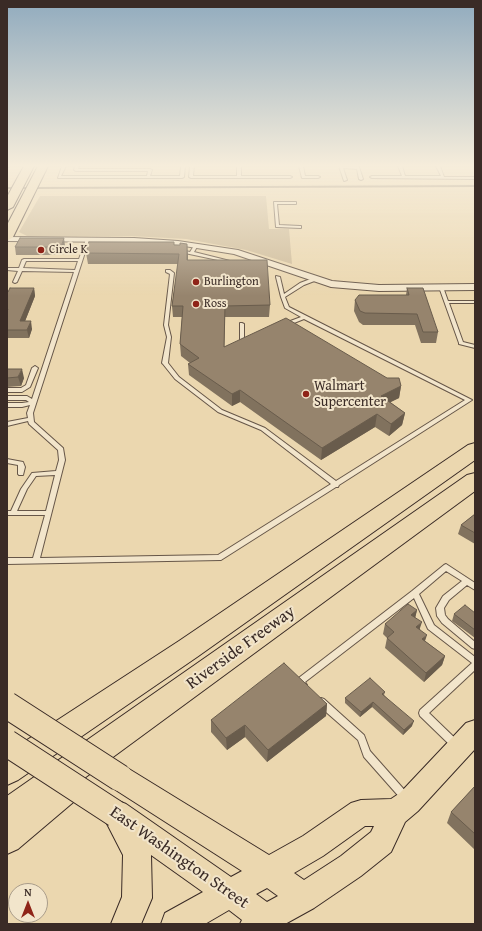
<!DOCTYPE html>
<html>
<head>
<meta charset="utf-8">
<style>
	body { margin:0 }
	#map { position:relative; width:482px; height:931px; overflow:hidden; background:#ebd7af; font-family:"Gentium Book Plus",serif }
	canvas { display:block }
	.frame { position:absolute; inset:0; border:8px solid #3a2b26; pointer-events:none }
	.north { position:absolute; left:8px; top:883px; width:40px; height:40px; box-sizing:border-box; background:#f2e5cb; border:1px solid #a89b89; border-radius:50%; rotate:0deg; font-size:11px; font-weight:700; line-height:16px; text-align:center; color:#3a2b26 }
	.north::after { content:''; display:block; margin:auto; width:14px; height:18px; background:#8f2418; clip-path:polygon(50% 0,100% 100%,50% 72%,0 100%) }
</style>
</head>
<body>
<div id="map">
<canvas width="482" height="931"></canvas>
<div class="frame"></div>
<div class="north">N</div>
</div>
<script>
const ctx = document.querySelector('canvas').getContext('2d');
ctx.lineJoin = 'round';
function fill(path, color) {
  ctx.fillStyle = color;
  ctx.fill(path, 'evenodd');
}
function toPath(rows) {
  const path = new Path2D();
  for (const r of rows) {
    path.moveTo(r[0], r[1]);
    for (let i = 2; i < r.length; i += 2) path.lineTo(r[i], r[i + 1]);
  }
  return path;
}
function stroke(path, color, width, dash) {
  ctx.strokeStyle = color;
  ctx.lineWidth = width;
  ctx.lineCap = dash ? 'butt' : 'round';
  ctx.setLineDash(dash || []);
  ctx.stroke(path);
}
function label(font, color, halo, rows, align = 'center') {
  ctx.font = font + ' "Gentium Book Plus",serif';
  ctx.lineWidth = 4;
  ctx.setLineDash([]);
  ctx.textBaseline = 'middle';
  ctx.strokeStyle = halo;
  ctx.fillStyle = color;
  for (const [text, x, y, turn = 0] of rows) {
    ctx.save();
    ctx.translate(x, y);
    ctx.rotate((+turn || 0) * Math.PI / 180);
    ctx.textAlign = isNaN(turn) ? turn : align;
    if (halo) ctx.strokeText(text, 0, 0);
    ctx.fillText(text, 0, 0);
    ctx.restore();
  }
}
fill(toPath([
	[40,196,266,196,269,229,289,229,292,264,246,250,186,239,131,236,27,236,19,232]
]), '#cdba98');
stroke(toPath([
	[7,188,29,188],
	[35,188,475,186]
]), '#806f5c', 2);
const service = toPath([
	[7,166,10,166,7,168,7,166],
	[62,166,66,166,61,176,147,176,148,171,76,171,74,170,75,166,79,166,78,169,150,169,152,170,150,176,180,176,181,166,185,166,184,177,182,178,58,178,62,166],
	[190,166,194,166,193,176,237,176,237,166,241,166,241,176,290,176,292,177,290,178,191,178,189,177,190,166],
	[299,166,303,166,305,176,318,176,320,177,318,178,302,178,299,166],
	[339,166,359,167,363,179,361,180,359,179,357,169,343,168,347,180,344,181,339,166],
	[398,166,402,166,405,176,441,176,436,166,440,166,444,177,475,177,475,179,372,178,370,177,372,176,402,176,398,166],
	[274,202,296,202,296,204,277,204,279,225,300,226,301,226,301,228,276,227,274,202],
	[86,239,89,240,33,413,34,422,63,448,65,460,40,558,218,555,331,484,261,430,218,412,175,379,163,364,162,363,167,337,164,325,170,274,166,272,166,270,170,270,174,273,168,325,171,337,168,363,179,377,222,410,265,428,336,481,465,400,304,319,289,325,285,325,285,323,301,317,285,308,281,297,276,277,276,276,280,277,284,294,300,283,313,278,317,278,317,280,304,285,285,297,289,307,472,400,339,485,338,487,336,487,221,560,7,564,7,558,33,558,45,515,7,515,7,511,11,511,21,489,32,473,56,471,59,460,58,450,29,424,28,421,7,426,7,422,28,418,27,413,30,405,22,407,7,407,7,403,22,403,29,402,26,400,7,400,7,396,27,396,32,399,74,272,22,271,17,282,15,283,13,282,18,271,7,270,7,268,19,268,22,260,24,259,79,259,86,239],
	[26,261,78,261,75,270,23,268,26,261],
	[55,475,46,511,17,511,27,489,36,476,55,475],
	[195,244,198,245,194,252,234,262,232,263,180,252,178,251,180,250,190,252,195,244],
	[439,286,443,286,443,287,448,301,475,301,475,303,449,303,463,342,475,345,475,348,459,344,459,343,439,287,439,286],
	[240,323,242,323,244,324,244,345,242,346,240,345,240,323],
	[35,366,38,368,30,387,22,392,7,392,7,388,21,388,26,385,32,368,35,366],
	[7,459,23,462,25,467,23,475,19,475,18,474,18,465,7,463,7,459],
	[446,564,475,583,475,590,467,585,449,600,444,608,445,615,448,619,475,642,475,649,472,648,442,623,437,616,436,608,443,596,462,581,446,571,419,594,434,625,475,657,475,670,429,713,459,742,460,745,459,748,456,749,453,748,420,716,419,713,420,710,472,663,428,629,414,598,305,682,307,685,306,687,303,688,296,684,295,682,296,680,412,591,444,565,446,564],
	[321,698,324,699,364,735,370,751,408,794,409,797,408,800,405,801,402,800,364,757,358,740,318,705,317,702,318,699,321,698]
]);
const minor = toPath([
	[7,237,134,238,178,241,238,250,332,281,379,285,475,284,475,290,379,291,331,287,234,254,178,245,134,242,7,241,7,237]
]);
const primary = toPath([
	[24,166,34,166,13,207,7,210,7,197,24,166],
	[38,166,48,166,13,237,7,241,7,225,38,166],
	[475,720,475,749,418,811,405,822,391,852,361,876,314,908,285,924,240,924,242,920,229,910,205,924,161,924,165,913,203,892,151,855,152,898,141,924,111,924,122,897,123,855,102,814,106,804,116,800,126,804,231,877,242,871,111,787,107,778,111,769,120,765,129,769,269,855,303,836,351,803,361,800,391,799,400,793,466,723,475,720],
	[365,826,374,826,371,832,341,856,304,880,294,873,323,856,365,826],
	[267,888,278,896,267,902,256,894,267,888]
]);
const motorway = toPath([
	[475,443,475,460,197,657,18,780,7,785,7,753,179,641,468,445,475,443],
	[475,473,475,491,79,782,81,788,77,799,18,849,7,854,7,796,467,475,475,473]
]);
stroke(service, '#665648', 2);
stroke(minor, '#665648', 2);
stroke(primary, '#3a2b26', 2);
stroke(motorway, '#3a2b26', 2);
fill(service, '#f2e5cb');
fill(minor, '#f2e5cb');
fill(primary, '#ebd7af');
fill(motorway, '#ebd7af');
const primaryBridge = toPath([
	[7,705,120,778],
	[7,743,116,814]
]);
stroke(primaryBridge, '#3a2b26', 28, []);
stroke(primaryBridge, '#ebd7af', 26);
fill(toPath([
	[174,245,180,245,188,255,188,260,270,305,269,317,225,317,224,347,401,386,399,398,390,402,405,413,402,425,389,436,375,427,321,460,240,402,232,406,189,375,188,364,190,363,181,356,180,344,182,317,173,317,172,306,178,264,88,264,86,253],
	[65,246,63,255,16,255,15,247],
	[34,288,35,296,25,321,32,329,29,338,7,338,7,292],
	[407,288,438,332,436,343,421,343,415,325,363,325,359,322,354,311,355,300,406,295],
	[7,369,24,378,21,386,7,387],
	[475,514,475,544,458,534,461,525],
	[417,610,415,617,425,641,445,656,442,665,424,682,385,648,387,638,383,634,385,624],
	[475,613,475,638,452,621,454,614],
	[385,692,384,695,412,726,403,735,372,707,360,717,345,703,345,698],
	[327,704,326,716,267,762,245,737,227,750,211,732,211,720],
	[475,786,475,850,447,823,451,812]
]), '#81725e');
fill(toPath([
	[64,238,65,246,63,255,61,247],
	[187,244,188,255,187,271],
	[34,288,35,296,22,329,20,321],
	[225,306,225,317,224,359,224,347],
	[31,321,32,329,29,338,27,330],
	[22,369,24,378,21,386,18,377],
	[401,386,399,398,379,408,381,396],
	[240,390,240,402,232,406,232,394],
	[405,413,402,425,389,436,391,424],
	[377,414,375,427,321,460,322,448],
	[417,610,415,619,411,615],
	[422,622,419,631,416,627],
	[427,635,424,644,422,639],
	[445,656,442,665,424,682,426,673],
	[373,702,372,707,360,717,361,712],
	[327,704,326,716,267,762,268,750],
	[414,721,412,726,403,735,404,730],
	[245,725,245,737,227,750,226,738]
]), '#695c4c');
const building = toPath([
	[20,238,64,238,61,247,15,247,20,238],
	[89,242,174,242,174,245,180,245,180,243,187,244,187,260,267,260,270,305,225,306,224,347,286,318,387,378,399,378,401,386,381,396,405,413,391,424,377,414,322,448,240,390,232,394,188,364,199,358,180,344,183,306,172,306,179,254,86,253,89,242],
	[10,288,34,288,20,321,31,321,27,330,7,330,7,311,8,309,7,309,7,292,8,292,10,288],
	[407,288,423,288,438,332,423,332,417,314,365,313,360,311,355,300,359,295,409,295,407,288],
	[7,369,22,369,18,377,7,378,7,369],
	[475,514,475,533,461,525,475,514],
	[408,604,417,610,411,615,422,622,416,627,427,635,422,639,445,656,426,673,387,638,394,632,385,624,408,604],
	[465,605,475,613,475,630,454,614,465,605],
	[284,663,327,704,268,750,245,725,226,738,211,720,284,663],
	[370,678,385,692,382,694,414,721,404,730,373,702,361,712,345,698,370,678],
	[475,786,475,834,451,812,475,786]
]);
fill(building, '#96846d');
stroke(building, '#695c4c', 1);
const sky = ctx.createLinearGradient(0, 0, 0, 296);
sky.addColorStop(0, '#91abbe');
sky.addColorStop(0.56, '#f6eddb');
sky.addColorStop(1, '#f6eddb00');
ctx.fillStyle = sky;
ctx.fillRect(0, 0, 482, 296);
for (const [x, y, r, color] of [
	[41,250,4,"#8f2418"],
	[196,282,4,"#8f2418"],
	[196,304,4,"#8f2418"],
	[306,394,4,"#8f2418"]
]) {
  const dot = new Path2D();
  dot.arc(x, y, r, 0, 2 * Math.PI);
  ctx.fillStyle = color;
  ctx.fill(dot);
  stroke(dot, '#f2e5cb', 1.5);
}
label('12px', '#3a2b26', '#f2e5cb', [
	["Circle K",49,250],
	["Burlington",204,282],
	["Ross",204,304]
], 'left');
label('14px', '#3a2b26', '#f2e5cb', [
	["Walmart",314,386],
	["Supercenter",314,402]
], 'left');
label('17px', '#3a2b26', '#f2e5cb', [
	["Riverside Freeway",241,648,-36],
	["East Washington Street",179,858,35]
]);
</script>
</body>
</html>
